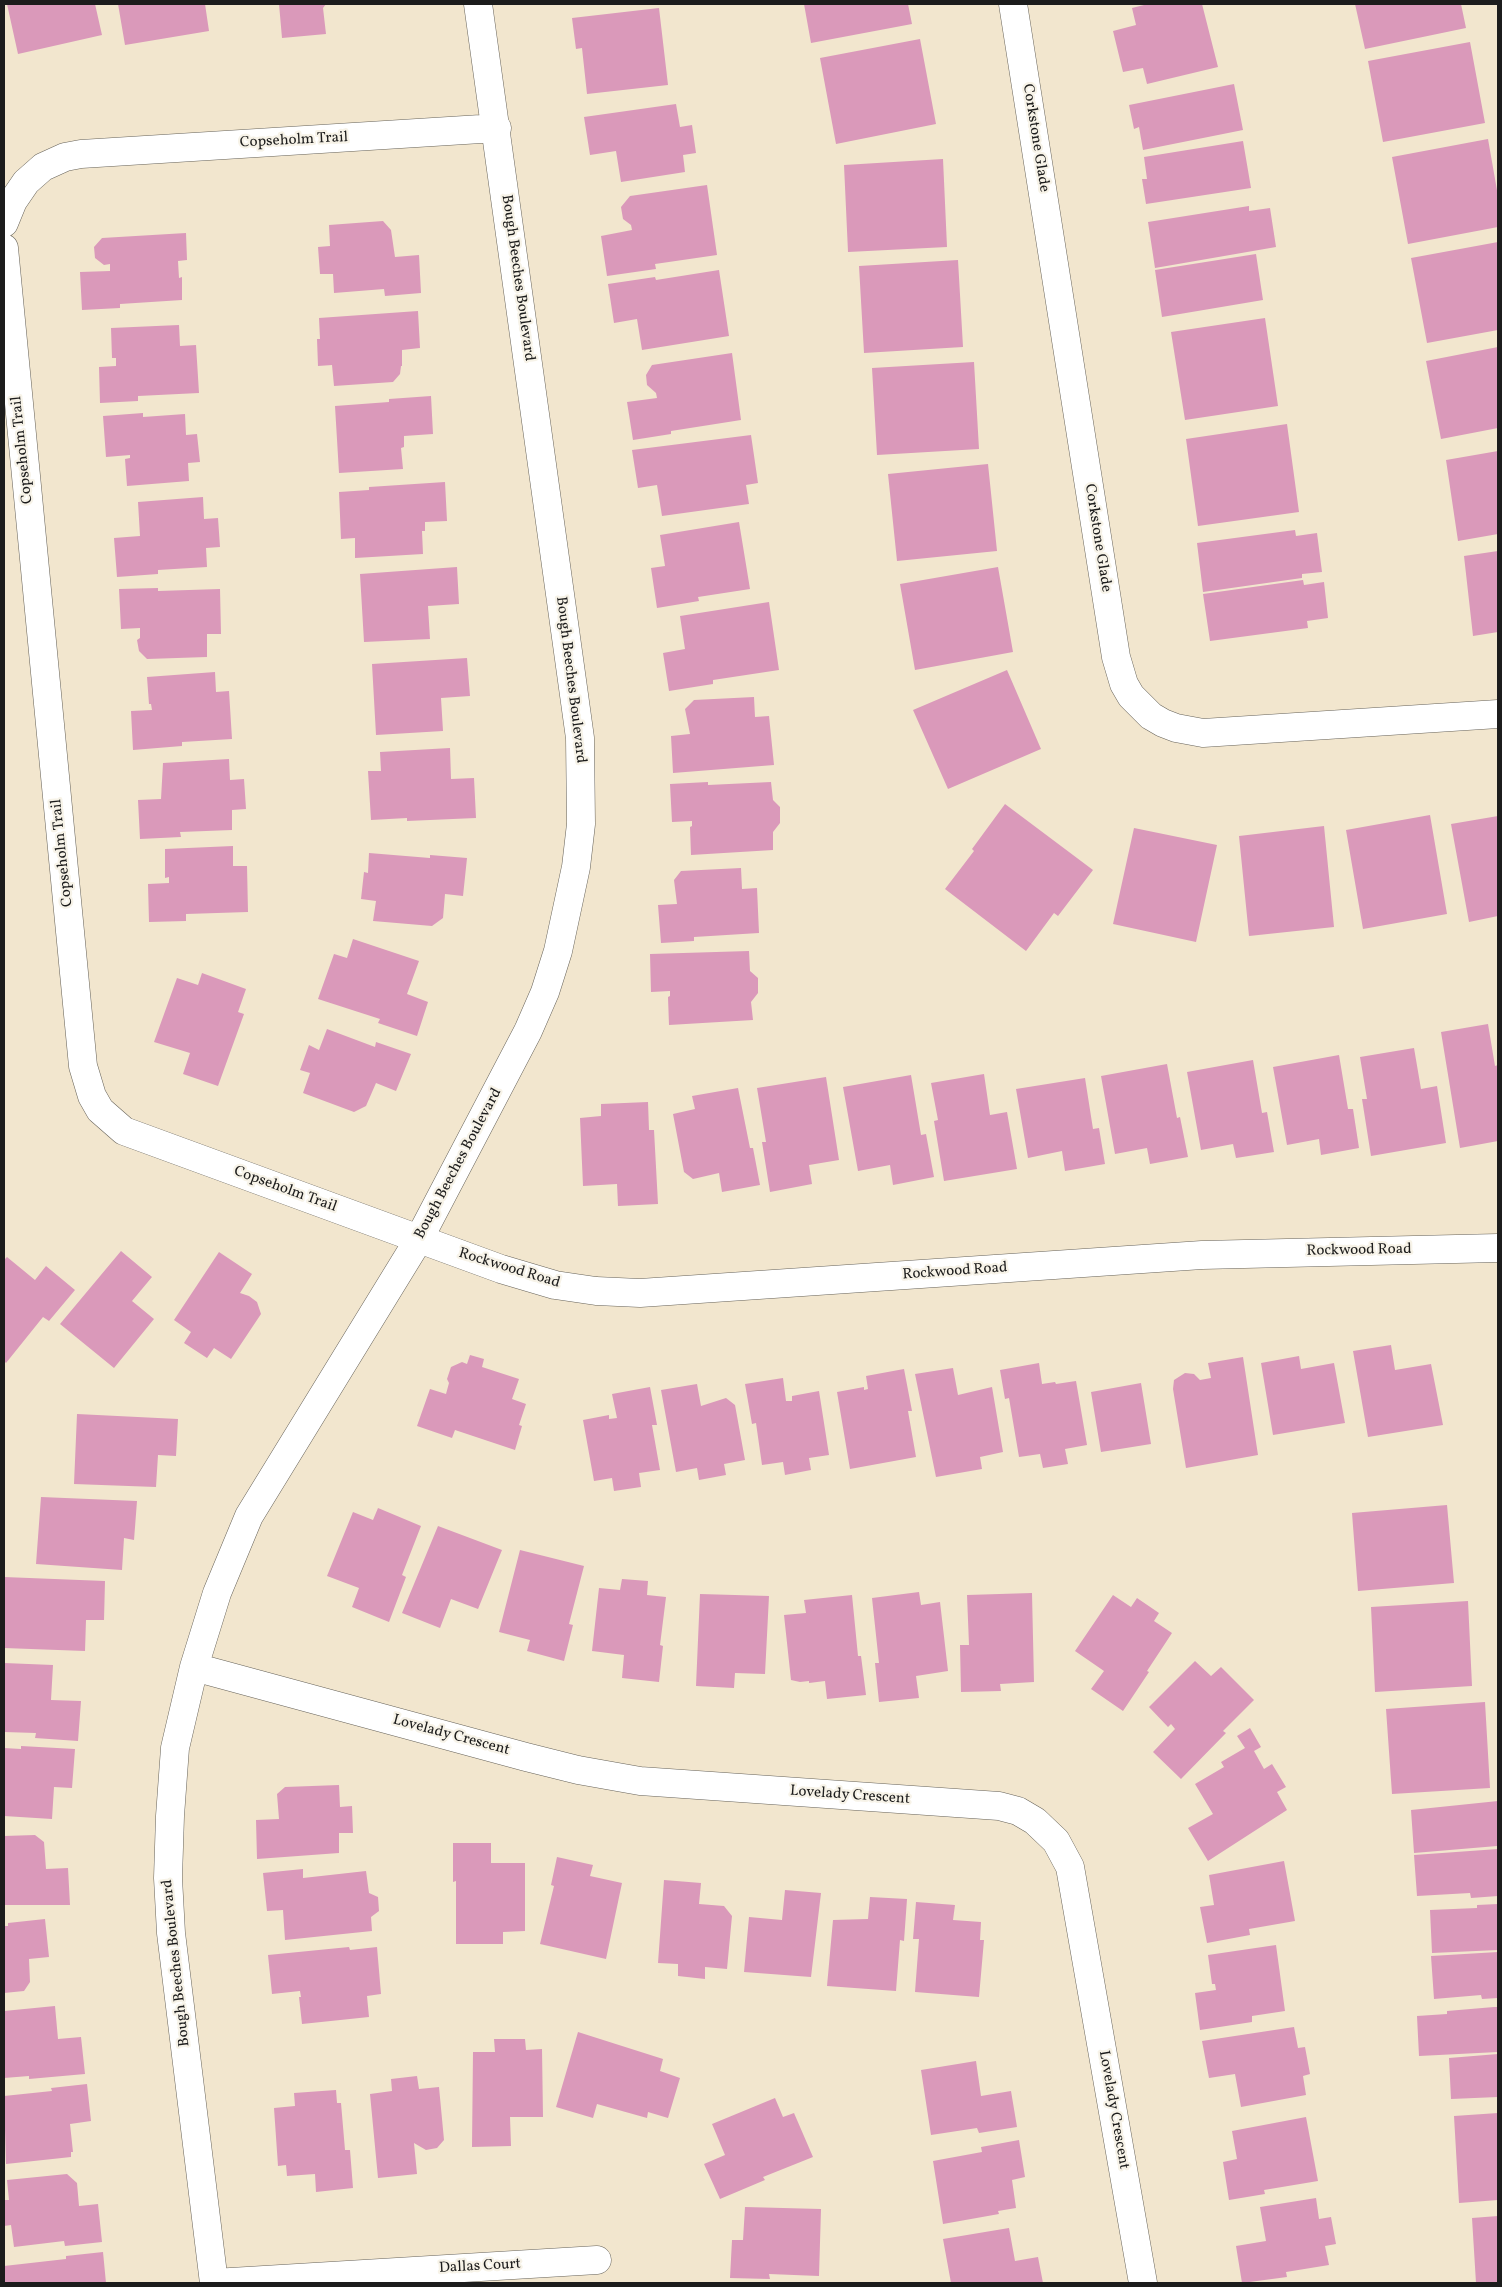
<!DOCTYPE html>
<html>
<head>
<meta charset="utf-8">
<style>
	body { margin:0 }
	#map { position:relative; width:1502px; height:2287px; overflow:hidden; background:#f2e6ce; font-family:Vollkorn,serif }
	canvas { display:block }
	.frame { position:absolute; inset:0; border:5px solid #1c1c1c; pointer-events:none }
</style>
</head>
<body>
<div id="map">
<canvas width="1502" height="2287"></canvas>
<div class="frame"></div>
</div>
<script>
const ctx = document.querySelector('canvas').getContext('2d');
ctx.lineJoin = 'round';
function fill(path, color) {
  ctx.fillStyle = color;
  ctx.fill(path, 'evenodd');
}
function toPath(rows) {
  const path = new Path2D();
  for (const r of rows) {
    path.moveTo(r[0], r[1]);
    for (let i = 2; i < r.length; i += 2) path.lineTo(r[i], r[i + 1]);
  }
  return path;
}
function stroke(path, color, width, dash) {
  ctx.strokeStyle = color;
  ctx.lineWidth = width;
  ctx.lineCap = dash ? 'butt' : 'round';
  ctx.setLineDash(dash || []);
  ctx.stroke(path);
}
function label(font, color, halo, rows, align = 'center') {
  ctx.font = font + ' Vollkorn,serif';
  ctx.lineWidth = 4.5;
  ctx.setLineDash([]);
  ctx.textBaseline = 'middle';
  ctx.strokeStyle = halo;
  ctx.fillStyle = color;
  for (const [text, x, y, turn = 0] of rows) {
    ctx.save();
    ctx.translate(x, y);
    ctx.rotate((+turn || 0) * Math.PI / 180);
    ctx.textAlign = isNaN(turn) ? turn : align;
    if (halo) ctx.strokeText(text, 0, 0);
    ctx.fillText(text, 0, 0);
    ctx.restore();
  }
}
fill(toPath([
	[7,4,95,4,102,35,18,54],
	[118,4,205,4,209,31,125,45],
	[279,4,326,4,323,8,326,34,282,38],
	[804,4,908,4,912,24,811,43],
	[1148,4,1202,4,1218,67,1147,84,1143,68,1123,72,1113,31,1136,25,1132,8],
	[1355,4,1461,4,1466,28,1365,49],
	[659,8,668,85,587,94,582,48,576,49,572,18],
	[920,39,936,124,836,144,820,58],
	[1470,42,1485,123,1383,142,1368,61],
	[1234,84,1243,130,1143,150,1139,127,1134,129,1129,105],
	[676,104,680,127,692,125,696,153,683,155,685,172,621,182,616,151,590,155,584,117],
	[1488,139,1498,196,1498,227,1408,244,1392,157],
	[1243,141,1251,188,1146,204,1142,179,1147,179,1144,157],
	[943,159,947,247,848,252,844,165],
	[707,185,717,255,655,264,656,269,607,276,601,236,632,230,631,225,623,219,621,207,630,196],
	[1249,206,1249,211,1270,208,1276,247,1155,268,1148,222],
	[383,221,391,230,395,257,419,255,421,293,385,296,384,289,334,293,333,274,320,274,318,247,330,246,329,225],
	[186,233,187,260,178,261,179,278,182,277,182,300,120,304,120,308,82,310,80,272,110,271,110,264,104,265,95,258,94,247,102,238],
	[1498,242,1498,330,1427,343,1411,258],
	[1256,254,1263,300,1162,317,1155,270],
	[958,260,963,347,864,353,859,266],
	[719,270,729,336,642,350,637,319,614,323,608,284,655,277,656,280],
	[418,311,420,348,402,350,402,366,401,366,400,374,393,382,334,386,332,365,318,366,317,339,320,339,319,318],
	[1265,318,1278,406,1185,420,1171,332],
	[179,325,180,346,196,345,199,393,138,396,138,401,100,403,99,367,116,366,116,358,112,358,111,328],
	[1498,347,1498,428,1441,439,1426,361],
	[732,353,741,420,671,431,671,434,633,440,627,402,657,398,656,393,647,385,646,375,652,365],
	[974,362,979,449,877,455,872,368],
	[431,396,433,434,404,436,404,447,401,448,403,469,339,473,335,406,389,402,389,399],
	[143,413,143,417,185,414,186,435,197,434,200,462,188,463,189,481,127,486,125,459,130,458,130,455,106,457,103,416],
	[1287,424,1299,512,1198,526,1186,439],
	[751,435,758,483,746,485,749,504,662,516,657,485,638,488,632,450],
	[1498,451,1498,534,1458,541,1446,460],
	[988,464,997,551,897,561,888,474],
	[445,482,447,521,425,522,425,531,422,531,423,554,355,558,355,538,341,539,339,492,369,490,369,487],
	[203,497,204,519,218,518,220,547,206,548,207,567,158,570,158,574,117,577,114,538,140,536,138,502],
	[739,522,750,589,698,597,699,601,657,608,651,568,665,566,660,535],
	[1295,530,1296,536,1317,533,1322,572,1302,574,1302,578,1203,592,1197,543],
	[1498,551,1498,632,1473,636,1464,556],
	[457,567,459,604,428,606,430,639,364,642,360,574],
	[998,567,1013,652,915,670,900,584],
	[1303,580,1304,585,1324,582,1328,618,1307,621,1308,628,1210,641,1203,594],
	[158,588,158,591,220,589,221,634,207,634,207,657,147,659,139,651,137,640,140,638,140,628,121,629,119,589],
	[769,602,779,670,713,680,713,684,669,691,663,653,685,649,680,616],
	[467,658,470,696,441,698,443,731,376,735,372,664],
	[1007,670,1041,749,948,789,913,710],
	[215,672,216,692,229,691,232,739,182,742,182,746,133,750,131,711,152,710,151,704,149,704,147,677],
	[754,697,755,717,769,716,774,765,673,773,671,736,690,734,685,709,694,700],
	[450,748,451,779,474,778,476,818,407,821,407,818,371,820,368,771,381,771,380,752],
	[229,759,230,780,244,779,246,809,232,810,232,830,180,832,181,837,140,839,138,800,161,799,163,763],
	[708,782,708,785,771,782,773,800,780,807,780,823,773,832,773,850,691,855,690,827,692,826,692,821,672,822,670,784],
	[1005,804,1093,870,1058,916,1054,913,1026,951,945,889,974,851,972,849],
	[1430,815,1447,914,1363,929,1346,830],
	[1498,816,1498,916,1469,922,1451,824],
	[1324,826,1334,927,1249,936,1239,836],
	[1134,828,1217,845,1196,942,1113,924],
	[233,846,233,866,247,866,248,912,186,914,186,921,149,922,148,884,169,883,169,877,165,878,165,849],
	[369,853,430,858,430,855,467,858,463,896,445,894,443,918,432,926,373,921,376,901,361,899,364,872,368,873],
	[741,868,742,889,757,888,759,933,694,937,694,941,661,943,658,905,677,904,674,880,681,871],
	[353,939,419,961,407,994,428,1002,417,1036,378,1023,380,1019,318,999,334,954,347,958],
	[749,951,750,971,758,978,758,993,751,1002,753,1020,669,1025,668,997,670,996,670,991,651,992,650,954],
	[202,973,246,989,238,1012,244,1014,218,1086,183,1074,190,1053,154,1042,177,978,198,985],
	[1488,1024,1495,1066,1498,1065,1498,1141,1460,1148,1441,1032],
	[327,1029,375,1047,376,1042,411,1054,396,1091,376,1083,366,1106,354,1112,303,1093,310,1073,300,1070,309,1045,319,1050],
	[1414,1048,1421,1089,1437,1086,1446,1143,1371,1156,1362,1099,1367,1099,1360,1057],
	[1339,1055,1348,1109,1353,1109,1359,1148,1321,1155,1319,1139,1287,1145,1273,1067],
	[1253,1060,1262,1113,1267,1112,1274,1152,1236,1158,1233,1144,1201,1150,1187,1072],
	[1167,1064,1177,1118,1180,1117,1188,1157,1150,1164,1147,1148,1115,1154,1101,1076],
	[984,1074,990,1115,1007,1112,1017,1169,944,1181,934,1121,938,1120,931,1083],
	[911,1075,921,1135,926,1134,934,1177,893,1185,890,1165,858,1171,843,1087],
	[826,1077,839,1160,809,1165,812,1184,770,1192,762,1142,766,1142,757,1088],
	[1085,1078,1093,1129,1099,1128,1105,1164,1065,1171,1062,1151,1028,1158,1016,1089],
	[738,1088,750,1148,753,1148,760,1185,722,1192,719,1173,693,1179,684,1172,673,1114,695,1109,692,1096],
	[648,1102,649,1130,654,1130,658,1204,618,1206,617,1184,583,1186,580,1118,601,1116,601,1104],
	[121,1251,152,1277,132,1301,154,1319,114,1368,60,1324],
	[219,1252,252,1274,240,1293,249,1296,257,1302,261,1314,231,1359,214,1348,207,1358,184,1343,191,1332,174,1320],
	[7,1257,35,1280,46,1266,75,1290,49,1321,43,1317,6,1363,4,1361,4,1260],
	[1391,1345,1395,1370,1431,1364,1443,1425,1368,1437,1353,1351],
	[470,1355,484,1359,482,1367,519,1379,512,1399,526,1404,519,1425,522,1426,515,1450,455,1430,452,1438,417,1426,430,1389,446,1394,449,1383,447,1379,451,1367,462,1362,467,1364],
	[1299,1356,1301,1369,1334,1363,1345,1423,1273,1435,1261,1363],
	[1243,1357,1258,1455,1186,1468,1173,1389,1174,1380,1185,1373,1194,1374,1200,1380,1211,1378,1208,1363],
	[1039,1363,1042,1384,1055,1382,1056,1384,1076,1381,1087,1445,1065,1449,1068,1464,1043,1468,1040,1454,1019,1457,1009,1398,1005,1399,1000,1370],
	[953,1368,958,1395,992,1387,1003,1452,980,1457,982,1469,936,1477,915,1374],
	[904,1369,912,1411,908,1411,916,1457,850,1469,837,1392,864,1387,864,1390,868,1389,866,1376],
	[783,1378,786,1401,792,1401,792,1396,819,1391,829,1455,809,1458,811,1470,785,1475,783,1462,762,1465,756,1423,752,1424,745,1384],
	[1141,1383,1151,1444,1101,1452,1091,1392],
	[697,1384,701,1406,726,1398,735,1405,745,1460,724,1464,726,1475,699,1480,697,1468,676,1472,661,1390],
	[650,1387,657,1425,652,1425,660,1470,639,1473,641,1487,614,1491,612,1478,594,1481,583,1420,609,1415,609,1419,617,1418,612,1394],
	[77,1414,178,1419,176,1456,158,1455,156,1487,74,1484],
	[41,1497,137,1501,134,1540,124,1538,122,1570,36,1564],
	[1447,1505,1454,1583,1358,1591,1352,1513],
	[378,1508,421,1526,402,1575,406,1577,389,1622,352,1607,359,1588,327,1576,353,1512,373,1520],
	[438,1526,502,1550,478,1609,451,1599,440,1628,402,1613],
	[520,1550,584,1566,569,1624,573,1625,564,1661,527,1651,530,1640,499,1632],
	[4,1577,105,1581,104,1620,86,1620,85,1651,4,1648],
	[622,1579,648,1581,647,1595,666,1597,660,1645,663,1646,659,1682,622,1678,624,1655,592,1651,599,1588,620,1590],
	[919,1592,921,1605,940,1602,948,1671,916,1676,919,1698,879,1702,875,1663,879,1663,872,1598],
	[1032,1593,1034,1682,1000,1684,1001,1691,961,1692,960,1645,969,1645,967,1595],
	[700,1594,769,1596,765,1674,735,1673,734,1688,696,1686],
	[852,1595,858,1656,861,1656,866,1695,827,1699,825,1681,809,1683,809,1681,800,1682,791,1680,784,1615,806,1613,804,1600],
	[1113,1595,1131,1607,1137,1598,1159,1613,1154,1621,1172,1633,1147,1671,1149,1672,1123,1711,1091,1689,1104,1671,1075,1651],
	[1468,1601,1472,1686,1375,1692,1371,1607],
	[1195,1661,1211,1676,1221,1667,1254,1700,1223,1731,1226,1733,1181,1779,1153,1752,1175,1729,1171,1724,1168,1727,1149,1707],
	[4,1663,53,1665,51,1700,81,1701,78,1741,35,1738,36,1733,4,1732],
	[1485,1702,1490,1788,1392,1794,1386,1709],
	[1250,1728,1261,1747,1254,1751,1264,1769,1272,1764,1286,1787,1277,1792,1287,1810,1208,1861,1188,1828,1213,1814,1195,1784,1224,1767,1221,1762,1245,1748,1237,1736],
	[21,1746,75,1749,72,1788,54,1787,52,1819,4,1816,4,1748,21,1749],
	[339,1785,340,1807,352,1806,353,1833,339,1833,339,1853,257,1859,256,1820,279,1819,277,1794,285,1787],
	[1498,1801,1497,1846,1414,1853,1411,1810],
	[35,1835,44,1842,46,1869,68,1868,70,1905,4,1905,4,1836],
	[453,1843,491,1843,491,1863,525,1863,525,1931,503,1932,503,1944,456,1944,456,1881,453,1882],
	[1498,1849,1498,1896,1471,1898,1470,1893,1417,1896,1414,1855],
	[557,1857,593,1865,590,1876,622,1883,606,1959,540,1944,554,1886,551,1885],
	[1284,1861,1295,1921,1249,1929,1250,1935,1207,1943,1200,1907,1214,1905,1209,1875],
	[303,1869,303,1878,366,1871,369,1893,378,1897,379,1911,371,1917,372,1931,285,1940,283,1910,267,1911,263,1873],
	[664,1880,701,1883,699,1904,724,1906,732,1916,727,1969,705,1967,705,1979,678,1976,678,1964,658,1963],
	[785,1890,821,1893,811,1977,744,1972,749,1917,782,1920],
	[870,1897,907,1899,904,1941,900,1940,896,1991,827,1986,833,1920,868,1919],
	[916,1902,955,1905,953,1920,981,1922,980,1940,984,1940,979,1997,915,1992,919,1939,913,1939],
	[1498,1904,1498,1950,1432,1953,1430,1910,1477,1908,1477,1905],
	[45,1919,49,1957,29,1959,30,1982,24,1991,4,1993,4,1926,8,1926,8,1923],
	[1276,1945,1285,2011,1252,2016,1252,2022,1200,2030,1195,1993,1216,1990,1215,1984,1212,1984,1208,1955],
	[349,1947,350,1950,377,1947,381,1994,367,1996,369,2017,302,2024,299,1997,301,1997,300,1991,272,1994,268,1955],
	[1498,1952,1498,1998,1482,1999,1481,1995,1434,1999,1431,1956],
	[55,2006,58,2039,81,2037,85,2074,29,2079,29,2076,4,2078,4,2011],
	[1494,2007,1498,2007,1498,2052,1419,2056,1417,2016,1447,2014,1447,2011],
	[1294,2027,1298,2048,1305,2047,1310,2074,1303,2076,1306,2095,1241,2107,1235,2074,1209,2078,1202,2041],
	[578,2032,663,2059,660,2071,680,2078,668,2118,648,2112,647,2118,597,2104,593,2118,556,2107],
	[494,2039,525,2039,526,2050,542,2049,543,2117,510,2117,511,2146,472,2147,473,2052,495,2052],
	[1498,2054,1498,2097,1451,2099,1449,2058],
	[976,2061,981,2096,1011,2091,1017,2127,979,2133,977,2128,931,2135,921,2070],
	[417,2076,419,2089,439,2087,444,2140,437,2148,426,2150,414,2143,417,2174,378,2178,370,2094,392,2091,391,2079],
	[87,2084,91,2121,70,2124,73,2152,71,2152,71,2157,6,2164,4,2096,52,2091,51,2088],
	[336,2090,337,2103,341,2103,345,2150,350,2150,353,2188,316,2192,315,2174,287,2176,286,2165,278,2166,274,2108,295,2106,294,2093],
	[775,2098,783,2117,794,2113,813,2157,763,2177,765,2180,720,2199,704,2164,725,2155,712,2124],
	[1498,2113,1498,2200,1459,2203,1454,2116],
	[1306,2117,1318,2181,1264,2190,1265,2194,1229,2200,1223,2162,1237,2159,1232,2131],
	[1019,2140,1025,2177,1012,2180,1016,2208,998,2211,999,2214,943,2224,933,2161,982,2152,981,2147],
	[67,2174,77,2183,79,2206,98,2204,102,2242,65,2246,64,2241,14,2247,11,2225,4,2226,4,2200,9,2200,7,2180],
	[1316,2198,1319,2219,1331,2217,1336,2244,1325,2246,1329,2265,1286,2272,1287,2277,1242,2283,1236,2246,1266,2241,1260,2207],
	[745,2207,821,2209,819,2276,769,2274,770,2279,730,2278,732,2240,743,2240],
	[1498,2216,1498,2283,1476,2283,1472,2218],
	[1009,2228,1015,2261,1038,2257,1043,2283,951,2283,943,2239],
	[103,2252,106,2283,4,2283,4,2266,66,2259,66,2256]
]), '#da99ba');
const minor = toPath([
	[1013,4,1116,657,1124,684,1131,696,1151,716,1163,723,1176,728,1203,733,1498,714],
	[4,223,13,201,26,182,43,167,65,157,81,154,497,128],
	[4,248,83,1066,92,1096,100,1110,124,1131,501,1269,555,1285,596,1291,640,1293,1202,1255,1498,1248],
	[194,1667,526,1757,578,1770,640,1781,999,1806,1018,1811,1035,1821,1056,1841,1070,1867,1143,2283],
	[214,2283,171,1933,168,1878,170,1816,175,1748,194,1667,217,1593,249,1516,419,1239,528,1031,545,992,558,951,576,867,581,824,580,738,478,4],
	[214,2283,597,2260]
]);
stroke(minor, '#67635a', 29);
stroke(minor, '#fff', 28);
label('15px', '#1c1c1c', '#f7f3e8', [
	["Corkstone Glade",1035,138,81],
	["Copseholm Trail",294,141,-3],
	["Bough Beeches Boulevard",517,278,82],
	["Copseholm Trail",23,450,-96],
	["Corkstone Glade",1097,538,81],
	["Bough Beeches Boulevard",570,680,83],
	["Copseholm Trail",63,853,-96],
	["Bough Beeches Boulevard",459,1164,-62],
	["Copseholm Trail",285,1190,20],
	["Rockwood Road",1359,1251,-1],
	["Rockwood Road",509,1269,17],
	["Rockwood Road",955,1272,-4],
	["Lovelady Crescent",451,1736,15],
	["Lovelady Crescent",850,1796,4],
	["Bough Beeches Boulevard",177,1963,-96],
	["Lovelady Crescent",1113,2110,80],
	["Dallas Court",480,2267,-3]
]);
</script>
</body>
</html>
